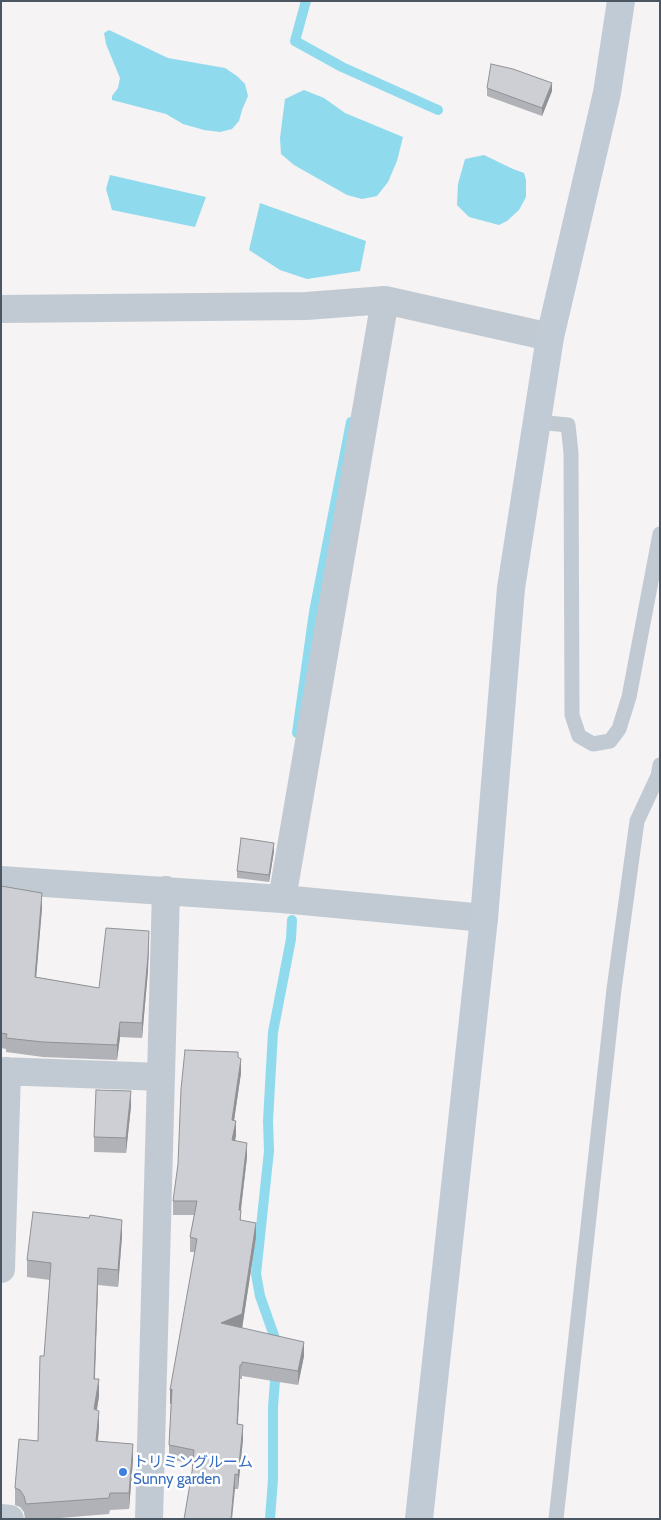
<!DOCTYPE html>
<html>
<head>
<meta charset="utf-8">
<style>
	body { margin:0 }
	#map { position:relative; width:661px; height:1520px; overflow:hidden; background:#f5f3f3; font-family:Cabin,sans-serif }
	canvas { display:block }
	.frame { position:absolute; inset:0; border:2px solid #4a5661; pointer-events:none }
</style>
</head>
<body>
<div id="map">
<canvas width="661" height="1520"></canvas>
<div class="frame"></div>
</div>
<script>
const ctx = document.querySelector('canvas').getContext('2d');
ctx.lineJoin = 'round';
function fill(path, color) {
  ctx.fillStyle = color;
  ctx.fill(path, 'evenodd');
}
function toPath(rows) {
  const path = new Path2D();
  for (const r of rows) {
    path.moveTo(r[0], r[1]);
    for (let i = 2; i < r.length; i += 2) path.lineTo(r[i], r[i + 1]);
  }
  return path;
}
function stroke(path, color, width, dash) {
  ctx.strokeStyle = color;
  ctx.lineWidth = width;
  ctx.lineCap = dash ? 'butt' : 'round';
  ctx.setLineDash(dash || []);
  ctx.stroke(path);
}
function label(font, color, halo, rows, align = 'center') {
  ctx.font = font + ' Cabin,"Noto Sans JP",sans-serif';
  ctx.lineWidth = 5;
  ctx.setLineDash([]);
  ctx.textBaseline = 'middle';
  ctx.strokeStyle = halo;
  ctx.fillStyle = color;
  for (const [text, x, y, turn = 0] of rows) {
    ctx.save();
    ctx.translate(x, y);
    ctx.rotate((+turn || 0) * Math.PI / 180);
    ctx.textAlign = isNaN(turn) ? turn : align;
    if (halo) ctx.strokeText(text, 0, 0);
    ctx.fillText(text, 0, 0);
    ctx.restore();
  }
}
fill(toPath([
	[109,30,168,58,225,68,237,76,245,84,248,96,242,110,239,121,232,129,220,132,204,130,183,124,166,114,112,100,112,96,118,88,120,78,106,44,104,33],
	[304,90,324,98,345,113,403,137,397,161,388,182,377,196,362,199,347,195,294,165,281,154,280,138,285,99],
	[484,155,513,169,524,173,526,180,526,197,519,210,507,221,499,225,469,217,457,205,458,184,465,159],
	[110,175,206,197,195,227,112,210,106,189],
	[260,203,366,241,360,271,307,279,280,270,249,250]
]), '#90daee');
stroke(toPath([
	[306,1,295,41,342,67,438,110],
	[297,733,314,612,351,422],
	[277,1348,277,1344,260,1296,256,1274,269,1151,268,1121,273,1032,291,939,292,920],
	[270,1519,273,1479,273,1407,276,1367]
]), '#90daee', 10);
stroke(toPath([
	[537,422,568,425,571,453,572,715,579,736,593,744,610,741,619,729,629,697,660,534],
	[556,1519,614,989,637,821,658,776,660,765]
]), '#c1cad2', 15);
stroke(toPath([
	[1,309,306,306,385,300,550,337],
	[1,880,282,899,484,918],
	[282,899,385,300],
	[1,1071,161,1077],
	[1,1269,7,1071],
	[1,1518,10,1519],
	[149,1519,166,890]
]), '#c1cad2', 28);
stroke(toPath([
	[419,1519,484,918,511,588,550,337,607,93,621,1]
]), '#c1cbd6', 28);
fill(toPath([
	[487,88,552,91,542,116,487,96],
	[274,851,269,882,237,878,237,871],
	[1,886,42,908,36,977,99,988,149,946,148,971,142,1038,120,1037,117,1060,43,1057,6,1052,6,1049,1,1048],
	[238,1057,241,1073,234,1121,236,1135,235,1141,247,1157,241,1210,241,1220,256,1237,242,1328,304,1356,298,1385,242,1376,242,1379,240,1379,238,1424,243,1439,238,1489,235,1489,192,1472,193,1464,169,1459,169,1445,171,1404,170,1404,195,1252,190,1252,190,1237,194,1215,173,1215,173,1201],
	[131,1106,126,1153,94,1152,94,1137],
	[122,1236,118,1287,98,1285,95,1379,99,1396,97,1410,99,1427,98,1441,133,1460,129,1509,110,1510,109,1514,48,1519,25,1519,24,1512,20,1507,15,1505,15,1488,38,1441,50,1280,27,1277,27,1260]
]), '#b0b2b7');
fill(toPath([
	[552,83,552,91,542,116,542,108],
	[274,843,274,851,269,882,269,875],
	[42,893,42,908,35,992,35,977],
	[149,931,148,971,142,1038,142,1023],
	[120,1022,120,1037,117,1060,117,1045],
	[241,1059,241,1073,232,1134,232,1120],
	[131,1091,131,1106,126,1153,126,1138],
	[236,1121,236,1135,232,1155,232,1140],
	[247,1143,247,1157,239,1224,239,1210],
	[122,1220,122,1236,118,1287,118,1270],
	[256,1223,256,1237,242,1329,221,1323],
	[98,1268,98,1285,94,1395,94,1379],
	[304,1342,304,1356,298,1385,298,1371],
	[240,1365,240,1379,237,1438,237,1424],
	[99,1379,99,1396,94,1426,94,1409],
	[172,1389,172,1403,170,1404,170,1390],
	[99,1411,99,1427,96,1457,96,1441],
	[243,1425,243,1439,238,1489,238,1475],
	[133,1444,133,1460,129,1509,129,1493],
	[235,1474,235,1489,232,1519,231,1519]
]), '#909195');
const building = toPath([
	[491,64,513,69,552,83,542,108,487,88,491,64],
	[241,838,274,843,269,875,237,871,241,838],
	[1,886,42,893,35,977,99,988,106,928,149,931,148,956,142,1023,120,1022,117,1045,43,1042,6,1038,7,1034,1,1033,1,886],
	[185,1050,238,1052,238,1057,241,1059,232,1120,236,1121,232,1140,247,1143,239,1210,241,1210,240,1220,256,1223,242,1314,221,1323,304,1342,298,1371,242,1362,242,1365,240,1365,237,1424,243,1425,238,1475,235,1474,231,1519,184,1519,192,1472,194,1450,169,1445,172,1389,170,1390,197,1239,190,1237,197,1201,173,1201,178,1164,181,1089,185,1050],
	[96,1090,131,1091,126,1138,94,1137,96,1090],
	[33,1212,89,1218,90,1215,122,1220,118,1270,98,1268,94,1379,99,1379,94,1409,99,1411,96,1441,133,1444,129,1493,110,1493,109,1498,26,1504,24,1496,20,1490,15,1488,19,1439,38,1441,40,1356,44,1356,51,1263,27,1260,33,1212]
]);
fill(building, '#cdcfd5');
stroke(building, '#909195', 1);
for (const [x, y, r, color] of [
	[123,1472,5,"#3f7fe0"]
]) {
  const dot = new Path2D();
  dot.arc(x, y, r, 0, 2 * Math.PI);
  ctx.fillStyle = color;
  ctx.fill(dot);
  stroke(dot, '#fff', 2);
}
label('15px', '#366cbe', '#fff', [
	["トリミングルーム",133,1463],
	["Sunny garden",133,1480]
], 'left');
</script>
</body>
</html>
